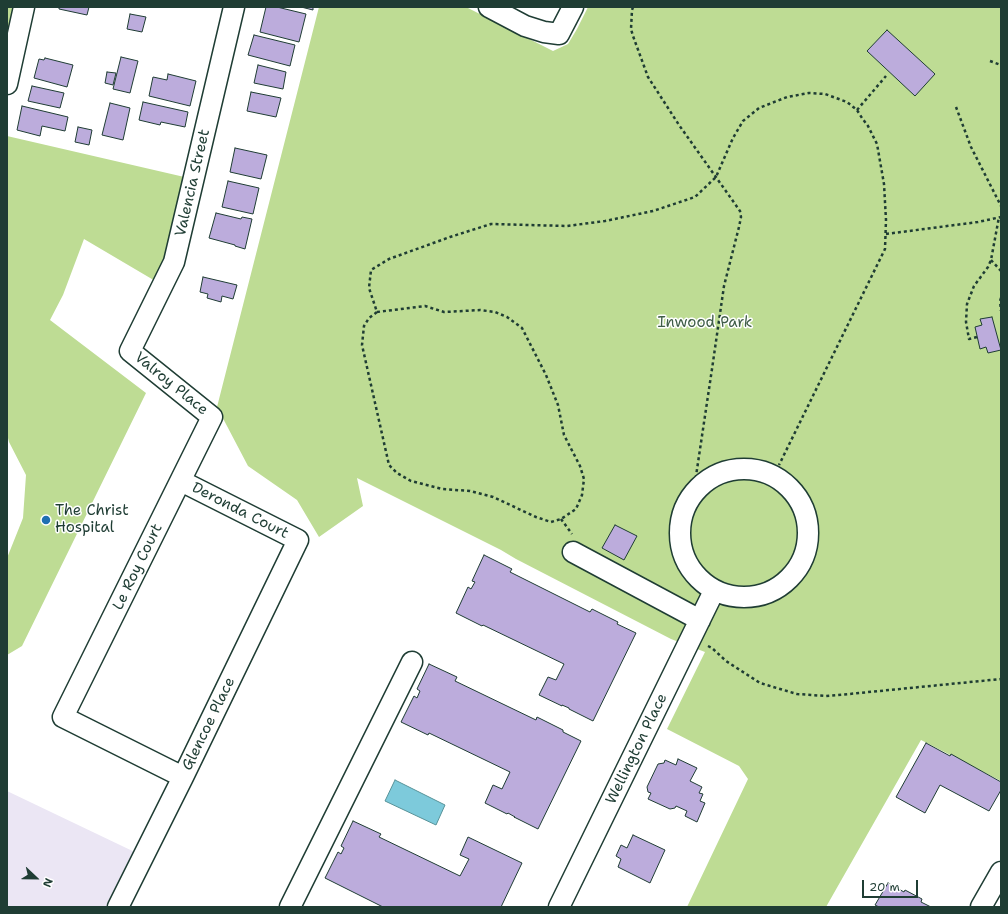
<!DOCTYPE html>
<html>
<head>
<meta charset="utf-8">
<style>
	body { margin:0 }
	#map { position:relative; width:1008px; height:914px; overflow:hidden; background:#fff; font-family:"Shantell Sans",sans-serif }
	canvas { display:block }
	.frame { position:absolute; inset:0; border:8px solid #1f3d34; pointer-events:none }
	.north { position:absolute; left:16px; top:858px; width:40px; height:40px; -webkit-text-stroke:3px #fff; paint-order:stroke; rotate:112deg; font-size:11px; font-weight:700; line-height:16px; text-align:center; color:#1f3d34 }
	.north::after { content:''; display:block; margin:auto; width:14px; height:18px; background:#1f3d34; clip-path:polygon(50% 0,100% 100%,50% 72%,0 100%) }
	.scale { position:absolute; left:862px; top:880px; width:56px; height:18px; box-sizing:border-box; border:2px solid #1f3d34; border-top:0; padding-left:5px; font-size:12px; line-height:14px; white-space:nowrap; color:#1f3d34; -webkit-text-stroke:3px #fff; paint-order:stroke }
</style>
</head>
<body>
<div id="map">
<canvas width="1008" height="914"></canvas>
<div class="frame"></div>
<div class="north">N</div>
<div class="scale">20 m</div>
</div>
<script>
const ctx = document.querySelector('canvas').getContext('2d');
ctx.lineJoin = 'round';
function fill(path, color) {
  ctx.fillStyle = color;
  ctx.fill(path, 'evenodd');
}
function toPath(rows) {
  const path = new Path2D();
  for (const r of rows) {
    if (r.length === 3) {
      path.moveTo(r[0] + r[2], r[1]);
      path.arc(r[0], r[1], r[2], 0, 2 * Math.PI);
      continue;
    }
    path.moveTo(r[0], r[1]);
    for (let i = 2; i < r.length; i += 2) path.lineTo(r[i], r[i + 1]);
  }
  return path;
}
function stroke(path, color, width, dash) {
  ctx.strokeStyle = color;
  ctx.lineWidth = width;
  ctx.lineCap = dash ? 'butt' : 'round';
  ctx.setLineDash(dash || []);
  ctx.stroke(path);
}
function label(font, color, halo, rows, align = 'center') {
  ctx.font = font + ' "Shantell Sans",sans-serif';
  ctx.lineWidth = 3;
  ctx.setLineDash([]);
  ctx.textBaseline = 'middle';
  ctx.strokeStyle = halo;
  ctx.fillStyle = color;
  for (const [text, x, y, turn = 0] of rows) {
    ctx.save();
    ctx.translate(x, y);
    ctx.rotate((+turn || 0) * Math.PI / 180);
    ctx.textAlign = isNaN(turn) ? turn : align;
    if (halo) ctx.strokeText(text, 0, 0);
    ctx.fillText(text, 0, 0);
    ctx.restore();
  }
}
fill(toPath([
	[7,791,143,856,118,907,7,907]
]), '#ebe6f4');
fill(toPath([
	[7,7,24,7,7,84],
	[319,7,466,7,553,51,568,44,577,29,588,7,1001,7,1001,781,921,740,826,907,687,907,748,779,739,766,667,729,705,652,671,639,516,559,501,550,357,478,363,506,319,537,297,500,248,466,217,407],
	[7,136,193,179,162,285,84,239,63,295,50,320,146,393,22,646,7,655,7,558,23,518,26,475,9,442,7,434]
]), '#bedc94');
const water = toPath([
	[395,780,445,805,436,825,385,801,395,780]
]);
fill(water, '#7dcadb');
stroke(water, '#579298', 1);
const building = toPath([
	[59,7,89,7,87,15,59,9,59,7],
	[266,7,277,7,306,14,299,42,260,32,266,7],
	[301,7,313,7,313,10,301,7],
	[130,14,146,17,142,32,127,29,130,14],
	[887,30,935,74,915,96,867,51,887,30],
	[254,35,295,45,290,66,248,55,254,35],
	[121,57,138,61,130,93,113,89,121,57],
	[45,58,73,65,67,87,34,78,39,59,44,60,45,58],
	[258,65,286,72,283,89,254,83,258,65],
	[107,72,116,73,113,85,105,83,107,72],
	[168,74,196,81,190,106,149,96,153,77,167,80,168,74],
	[32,86,64,93,60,108,28,101,32,86],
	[251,92,281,98,276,117,247,111,251,92],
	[143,102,188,112,185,127,161,122,160,125,139,120,143,102],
	[110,103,130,108,123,140,102,135,110,103],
	[22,106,68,117,65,131,42,126,40,136,17,130,22,106],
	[78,127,92,130,89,145,75,142,78,127],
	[235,148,267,155,261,179,230,172,235,148],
	[228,181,259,188,253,214,222,207,228,181],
	[216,213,241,219,242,217,252,219,245,249,235,246,235,245,209,238,216,213],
	[203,277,237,285,233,299,222,296,221,302,207,298,208,294,200,292,203,277],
	[992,317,1001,350,988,353,986,347,980,349,975,327,982,325,980,319,992,317],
	[615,525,637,536,624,560,602,548,615,525],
	[484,555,512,569,510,572,590,612,592,609,618,622,617,624,636,633,593,721,569,709,569,708,562,705,562,706,539,695,548,677,556,680,564,664,483,625,482,626,456,613,468,587,471,589,475,582,472,581,484,555],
	[429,664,457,677,455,681,536,720,537,717,563,730,563,732,581,741,538,829,514,817,515,817,508,813,507,814,485,803,493,785,502,789,510,772,429,733,428,735,401,722,414,696,417,698,420,691,417,689,429,664],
	[926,743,950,756,951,754,1001,782,1001,790,989,811,940,785,925,813,896,797,926,743],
	[678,759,697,768,690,781,702,787,699,793,703,794,700,801,705,803,697,822,685,816,687,811,676,806,675,808,670,809,648,799,651,793,648,792,647,787,658,764,664,763,665,760,676,765,678,759],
	[353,821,381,834,379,837,460,876,469,859,460,855,468,837,522,863,501,907,383,907,325,878,338,852,341,854,344,848,341,846,353,821],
	[633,835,665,850,650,883,618,867,621,859,616,856,621,845,627,848,633,835],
	[888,883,904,892,905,890,922,899,921,902,931,907,879,907,875,905,888,883]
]);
fill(building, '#bcacdc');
stroke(building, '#1f3d34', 1);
const minor = toPath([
	[489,7,525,26,544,32,559,34,573,7],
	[7,84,24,7],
	[744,533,64],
	[573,552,700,620],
	[183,777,63,717,212,417,130,351,174,262,234,7],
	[118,907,183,777,298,540,181,481],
	[290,907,412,662],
	[559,907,714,591],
	[981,907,1001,872]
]);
stroke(minor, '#1f3d34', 23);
stroke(toPath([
	[633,7,632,10,631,29,633,36,648,77,679,125,740,211,741,217,739,227,724,286,712,369,696,476],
	[990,61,1001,65],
	[956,107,971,147,1001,206],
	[857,110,886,76],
	[886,234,978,222,1001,217],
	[991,260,1001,271],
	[1001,298,1000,301,1001,311],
	[377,312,425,306,444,312,480,310,495,312,507,317,522,328,546,375,558,405,564,435,580,466,584,479,582,495,576,509,561,519,551,522,536,517,493,497,470,491,442,489,411,481,397,473,389,465,362,345,364,326,369,318,377,312,369,288,371,270,389,259,450,237,491,224,567,226,605,221,653,211,695,197,716,177,733,138,743,121,759,108,787,97,809,93,825,94,847,102,857,110,862,118,868,126,877,144,884,184,886,220,885,249,779,465],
	[977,337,969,339,966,322,967,304,974,286,988,267,991,260,999,217],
	[561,519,572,534],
	[708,646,712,648,726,661,760,683,797,694,826,696,849,694,1001,679]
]), '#1f3d34', 2.5, [3, 3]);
stroke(minor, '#fff', 20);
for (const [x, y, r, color] of [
	[46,520,5,"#1f6fb2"]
]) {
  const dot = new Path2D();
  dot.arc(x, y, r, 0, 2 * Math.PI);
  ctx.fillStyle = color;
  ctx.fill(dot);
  stroke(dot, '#fff', 1.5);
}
label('15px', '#1f3d34', '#fff', [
	["Valencia Street",193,183,-77],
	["Valroy Place",171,384,39],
	["Deronda Court",240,511,27],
	["Le Roy Court",138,567,-64],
	["Glencoe Place",209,724,-64],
	["Wellington Place",637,749,-64]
]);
label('15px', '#3f5d47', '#fff', [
	["Inwood Park",705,323]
]);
label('15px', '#1f3d34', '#fff', [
	["The Christ",55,511],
	["Hospital",55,528]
], 'left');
</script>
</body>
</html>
